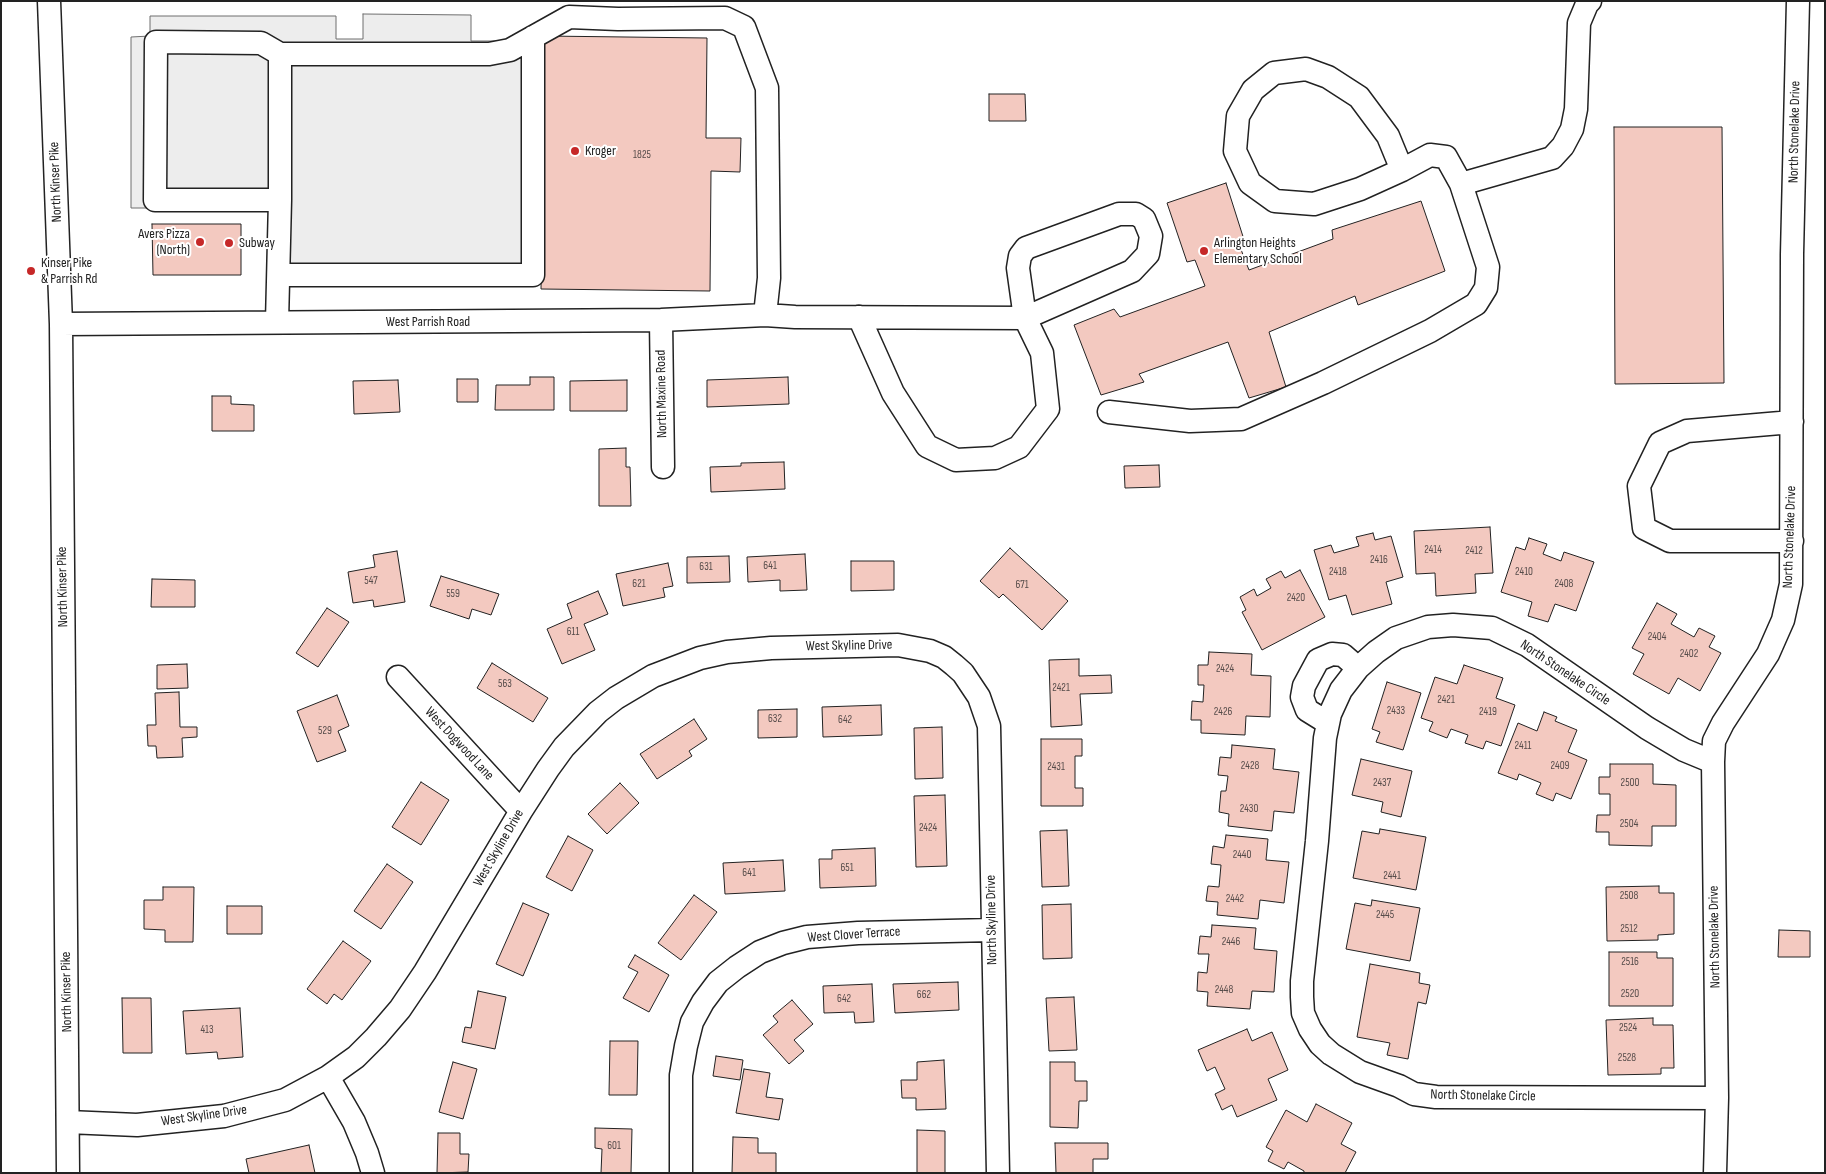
<!DOCTYPE html>
<html>
<head>
<meta charset="utf-8">
<style>
	body { margin:0 }
	#map { position:relative; width:1826px; height:1174px; overflow:hidden; background:#fff; font-family:"Sofia Sans Condensed",sans-serif }
	canvas { display:block }
	.frame { position:absolute; inset:0; border:2px solid #222; pointer-events:none }
</style>
</head>
<body>
<div id="map">
<canvas width="1826" height="1174"></canvas>
<div class="frame"></div>
</div>
<script>
const ctx = document.querySelector('canvas').getContext('2d');
ctx.lineJoin = 'round';
function fill(path, color) {
  ctx.fillStyle = color;
  ctx.fill(path, 'evenodd');
}
function toPath(rows) {
  const path = new Path2D();
  for (const r of rows) {
    path.moveTo(r[0], r[1]);
    for (let i = 2; i < r.length; i += 2) path.lineTo(r[i], r[i + 1]);
  }
  return path;
}
function stroke(path, color, width, dash) {
  ctx.strokeStyle = color;
  ctx.lineWidth = width;
  ctx.lineCap = dash ? 'butt' : 'round';
  ctx.setLineDash(dash || []);
  ctx.stroke(path);
}
function label(font, color, halo, rows, align = 'center') {
  ctx.font = font + ' "Sofia Sans Condensed",sans-serif';
  ctx.lineWidth = 4;
  ctx.setLineDash([]);
  ctx.textBaseline = 'middle';
  ctx.strokeStyle = halo;
  ctx.fillStyle = color;
  for (const [text, x, y, turn = 0] of rows) {
    ctx.save();
    ctx.translate(x, y);
    ctx.rotate((+turn || 0) * Math.PI / 180);
    ctx.textAlign = isNaN(turn) ? turn : align;
    if (halo) ctx.strokeText(text, 0, 0);
    ctx.fillText(text, 0, 0);
    ctx.restore();
  }
}
const parking = toPath([
	[363,14,471,15,471,41,525,41,525,283,290,283,290,208,131,208,131,37,150,36,150,16,336,16,336,39,363,39,363,14]
]);
fill(parking, '#ededed');
stroke(parking, '#6f6f6f', 1);
const building = toPath([
	[544,36,707,38,706,138,741,138,740,172,711,171,710,291,541,289,544,36],
	[989,94,1025,94,1026,121,989,121,989,94],
	[1614,127,1722,127,1724,383,1615,384,1614,127],
	[1226,183,1246,246,1240,247,1249,270,1333,239,1332,230,1421,201,1445,271,1358,305,1355,296,1269,332,1286,387,1249,398,1228,342,1139,374,1144,382,1101,395,1074,325,1114,309,1120,317,1205,286,1195,260,1187,262,1167,203,1226,183],
	[152,224,241,224,241,275,153,275,152,224],
	[530,377,554,377,554,410,495,410,496,385,530,385,530,377],
	[788,377,789,404,707,407,707,380,788,377],
	[457,379,478,379,478,402,457,402,457,379],
	[398,380,400,412,354,414,353,381,398,380],
	[627,380,627,411,570,411,570,381,627,380],
	[212,396,231,396,231,404,254,405,254,431,212,431,212,396],
	[626,448,626,467,630,467,631,506,599,506,599,449,626,448],
	[784,462,785,489,711,492,710,467,741,466,741,463,784,462],
	[1159,465,1160,487,1125,488,1124,466,1159,465],
	[1490,527,1493,573,1475,574,1476,593,1436,596,1435,573,1416,574,1414,531,1490,527],
	[1373,533,1375,540,1391,536,1403,577,1386,582,1392,604,1352,615,1346,595,1329,600,1314,550,1331,545,1334,553,1359,546,1356,537,1373,533],
	[1529,538,1547,544,1543,554,1561,561,1564,552,1594,562,1576,611,1555,604,1548,622,1528,616,1532,602,1501,592,1516,547,1525,550,1529,538],
	[1010,548,1068,601,1042,630,1003,594,999,598,980,581,1010,548],
	[397,551,405,602,374,607,373,600,353,603,348,572,375,567,373,555,397,551],
	[805,554,807,590,780,591,780,580,748,582,747,557,805,554],
	[729,556,730,582,687,583,687,557,729,556],
	[851,561,894,561,894,590,851,591,851,561],
	[668,563,673,586,663,588,665,597,623,606,616,574,668,563],
	[1300,570,1325,617,1262,650,1242,612,1246,610,1240,597,1254,589,1257,596,1271,588,1266,579,1281,571,1285,578,1300,570],
	[441,576,499,594,491,615,472,609,469,619,430,606,441,576],
	[152,579,195,580,195,607,151,607,152,579],
	[598,591,608,614,584,624,595,650,562,664,547,629,572,618,567,604,598,591],
	[1657,603,1677,614,1671,624,1694,637,1699,628,1715,636,1709,647,1721,653,1700,691,1678,678,1669,694,1633,674,1644,654,1632,648,1657,603],
	[327,608,349,622,318,667,296,653,327,608],
	[1209,652,1252,654,1251,675,1271,676,1270,717,1246,716,1245,735,1201,733,1201,720,1191,720,1192,701,1203,702,1204,685,1198,685,1198,665,1208,665,1209,652],
	[1079,659,1079,676,1111,675,1112,693,1080,694,1082,725,1051,727,1049,660,1079,659],
	[492,663,548,698,533,722,477,688,492,663],
	[187,664,188,688,157,689,157,665,187,664],
	[1464,665,1503,678,1496,698,1515,705,1501,746,1486,741,1483,749,1465,743,1468,735,1451,729,1447,738,1429,731,1433,722,1421,718,1435,677,1457,684,1464,665],
	[1387,682,1421,693,1403,750,1376,742,1380,732,1372,729,1387,682],
	[179,692,180,727,197,727,197,737,182,738,183,757,157,758,156,746,148,746,147,725,156,725,155,693,179,692],
	[337,695,349,726,338,731,346,751,317,762,297,711,337,695],
	[881,705,882,735,823,737,822,707,881,705],
	[797,709,797,737,758,738,758,710,797,709],
	[1544,712,1557,717,1555,721,1577,730,1568,752,1587,760,1571,799,1556,793,1553,801,1536,794,1541,783,1519,774,1517,780,1498,773,1518,723,1537,731,1544,712],
	[694,719,707,739,689,751,692,756,657,779,640,754,694,719],
	[942,727,943,778,915,779,914,728,942,727],
	[1041,739,1082,739,1082,756,1075,756,1075,788,1083,788,1083,806,1041,806,1041,739],
	[1232,745,1275,749,1273,769,1299,772,1294,813,1274,811,1272,831,1228,826,1229,814,1219,812,1221,791,1226,791,1228,776,1218,775,1220,757,1231,758,1232,745],
	[1361,759,1412,771,1401,817,1381,812,1383,802,1352,795,1361,759],
	[1610,764,1653,764,1653,784,1676,785,1676,826,1652,826,1652,846,1609,845,1609,832,1596,832,1597,815,1610,815,1610,794,1599,794,1599,777,1610,777,1610,764],
	[421,782,449,800,421,845,392,827,421,782],
	[620,783,639,803,607,834,588,814,620,783],
	[945,795,947,866,916,867,914,796,945,795],
	[1380,829,1426,837,1416,890,1353,878,1362,831,1379,834,1380,829],
	[1067,830,1069,886,1042,887,1040,831,1067,830],
	[1226,835,1268,839,1266,860,1289,862,1284,903,1260,900,1258,919,1217,915,1218,902,1206,901,1208,886,1219,887,1221,865,1211,864,1213,846,1224,848,1226,835],
	[568,836,593,850,572,891,546,877,568,836],
	[875,848,876,886,820,888,819,859,832,859,832,850,875,848],
	[783,860,785,891,725,894,723,863,783,860],
	[387,864,413,882,381,929,354,911,387,864],
	[1659,886,1659,893,1674,893,1674,934,1658,935,1658,940,1607,941,1606,887,1659,886],
	[163,887,194,887,193,942,165,942,165,930,144,929,144,900,163,900,163,887],
	[694,895,717,912,681,960,658,943,694,895],
	[1372,900,1420,908,1410,961,1346,949,1355,903,1371,906,1372,900],
	[523,903,549,914,523,976,496,964,523,903],
	[1071,904,1072,958,1043,959,1042,905,1071,904],
	[227,906,262,906,262,934,227,934,227,906],
	[1212,925,1256,928,1254,949,1277,951,1274,992,1252,991,1250,1009,1207,1006,1208,992,1197,991,1198,972,1207,973,1209,954,1198,954,1200,936,1211,937,1212,925],
	[1779,930,1810,931,1810,957,1778,957,1779,930],
	[343,941,371,961,342,1000,334,994,327,1004,307,989,343,941],
	[1609,952,1657,952,1657,958,1673,958,1673,1006,1609,1006,1609,952],
	[635,955,669,975,649,1012,623,998,638,972,628,967,635,955],
	[1370,964,1420,973,1419,983,1430,985,1426,1004,1418,1002,1408,1059,1387,1055,1390,1043,1357,1037,1370,964],
	[958,982,959,1010,895,1013,893,984,958,982],
	[872,984,874,1022,855,1023,854,1012,824,1013,823,986,872,984],
	[478,991,506,997,495,1049,462,1042,465,1027,471,1028,478,991],
	[1074,997,1077,1050,1049,1051,1046,998,1074,997],
	[122,998,151,998,152,1053,123,1053,122,998],
	[792,1000,813,1024,794,1040,804,1051,789,1064,763,1035,778,1022,773,1016,792,1000],
	[240,1008,243,1057,218,1059,217,1052,186,1054,183,1011,240,1008],
	[1653,1018,1653,1025,1673,1025,1674,1068,1661,1068,1661,1074,1608,1075,1606,1020,1653,1018],
	[1247,1029,1252,1041,1272,1032,1288,1070,1268,1079,1277,1100,1237,1117,1232,1105,1222,1110,1215,1094,1225,1089,1215,1067,1207,1071,1198,1050,1247,1029],
	[610,1041,638,1041,637,1095,609,1095,610,1041],
	[716,1056,743,1060,740,1080,713,1076,716,1056],
	[944,1060,946,1109,916,1110,916,1098,902,1098,901,1080,917,1080,917,1062,944,1060],
	[453,1062,477,1069,463,1119,439,1112,453,1062],
	[1050,1062,1075,1062,1075,1081,1087,1081,1087,1101,1079,1101,1078,1128,1050,1127,1050,1062],
	[744,1069,770,1073,766,1097,783,1099,779,1120,736,1113,744,1069],
	[1316,1104,1352,1123,1341,1144,1356,1152,1345,1173,1304,1173,1304,1171,1288,1162,1284,1169,1268,1161,1273,1151,1266,1147,1286,1110,1307,1122,1316,1104],
	[595,1128,632,1129,631,1173,601,1173,602,1149,595,1148,595,1128],
	[917,1130,945,1131,945,1173,917,1173,917,1130],
	[438,1133,460,1133,460,1154,469,1154,468,1172,437,1173,438,1133],
	[733,1137,758,1138,758,1153,776,1153,776,1173,732,1173,733,1137],
	[1055,1143,1108,1143,1108,1159,1093,1159,1093,1173,1056,1173,1055,1143],
	[309,1145,315,1173,249,1173,246,1159,309,1145]
]);
fill(building, '#f3c9c0');
stroke(building, '#222', 1);
const minor = toPath([
	[49,1,61,324,68,1173],
	[1402,170,1388,136,1359,97,1328,77,1306,69,1274,73,1253,90,1238,116,1235,151,1250,183,1275,201,1314,204,1360,189,1402,170,1430,155,1446,157,1461,184],
	[280,200,280,54],
	[1119,214,1136,214,1144,219,1151,236,1148,254,1132,271,1025,318,1018,268,1020,256,1026,248,1119,214],
	[279,275,533,275,533,37],
	[661,320,663,467],
	[277,322,280,200,155,200,156,42,261,43,280,54,489,54,510,50,569,17,618,19,725,18,744,27,767,88,769,278,765,315],
	[61,324,661,320,765,315,795,317,1025,318,1042,353,1048,409,1019,447,995,458,956,460,927,446,893,393,859,317],
	[1109,412,1190,421,1241,419,1323,383,1430,331,1476,304,1486,288,1488,267,1461,184,1552,158,1563,146,1572,129,1576,109,1579,23,1587,4,1590,1],
	[1792,541,1670,541,1644,528,1639,486,1660,443,1687,431,1792,422],
	[398,677,521,811],
	[1328,723,1307,710,1302,697,1304,686,1318,660,1332,654,1343,655,1358,668],
	[1713,762,1684,750,1647,728,1527,645,1492,628,1453,625,1428,627,1396,638,1376,652,1358,668,1341,690,1330,714,1325,738,1317,841,1302,981,1302,997,1303,1013,1310,1029,1320,1044,1331,1054,1360,1072,1399,1086,1414,1094,1436,1097,1717,1098],
	[328,1077,354,1122,367,1153,373,1173],
	[68,1122,137,1125,224,1116,285,1100,328,1077,356,1057,376,1037,400,1009,425,972,521,811,548,769,564,747,598,712,616,698,653,676,700,658,727,652,771,648,898,645,930,651,944,657,954,665,963,673,979,697,989,726,998,1173],
	[681,1173,681,1075,686,1046,692,1022,703,1002,718,982,737,967,760,952,783,943,807,937,858,933,992,930],
	[1715,1173,1717,1098,1713,762,1714,741,1723,723,1768,654,1783,620,1791,584,1792,254,1798,1]
]);
stroke(minor, '#222', 25);
stroke(minor, '#fff', 22);
for (const [x, y, r, color] of [
	[575,151,5,"#c62828"],
	[200,242,5,"#c62828"],
	[229,243,5,"#c62828"],
	[1204,251,5,"#c62828"],
	[31,271,5,"#c62828"]
]) {
  const dot = new Path2D();
  dot.arc(x, y, r, 0, 2 * Math.PI);
  ctx.fillStyle = color;
  ctx.fill(dot);
  stroke(dot, '#fff', 2);
}
label('11px', '#564c4a', null, [
	["1825",642,155],
	["2414",1433,550],
	["2412",1474,551],
	["2416",1379,560],
	["641",770,566],
	["631",706,567],
	["2418",1338,572],
	["2410",1524,572],
	["547",371,581],
	["621",639,584],
	["2408",1564,584],
	["671",1022,585],
	["559",453,594],
	["2420",1296,598],
	["611",573,632],
	["2404",1657,637],
	["2402",1689,654],
	["2424",1225,669],
	["563",505,684],
	["2421",1061,688],
	["2421",1446,700],
	["2433",1396,711],
	["2426",1223,712],
	["2419",1488,712],
	["632",775,719],
	["642",845,720],
	["529",325,731],
	["2411",1523,746],
	["2428",1250,766],
	["2409",1560,766],
	["2431",1056,767],
	["2437",1382,783],
	["2500",1630,783],
	["2430",1249,809],
	["2504",1629,824],
	["2424",928,828],
	["2440",1242,855],
	["651",847,868],
	["641",749,873],
	["2441",1392,876],
	["2508",1629,896],
	["2442",1235,899],
	["2445",1385,915],
	["2512",1629,929],
	["2446",1231,942],
	["2516",1630,962],
	["2448",1224,990],
	["2520",1630,994],
	["662",924,995],
	["642",844,999],
	["2524",1628,1028],
	["413",207,1030],
	["2528",1627,1058],
	["601",614,1146]
]);
label('14px', '#222', '#fff', [
	["North Stonelake Drive",1795,132,-89],
	["North Kinser Pike",56,182,-92],
	["West Parrish Road",428,322],
	["North Maxine Road",662,394,-91],
	["North Stonelake Drive",1790,537,-88],
	["North Kinser Pike",63,587,-91],
	["West Skyline Drive",849,646,-1],
	["North Stonelake Circle",1565,673,34],
	["West Dogwood Lane",459,744,47],
	["West Skyline Drive",499,848,-60],
	["North Skyline Drive",992,920,-91],
	["West Clover Terrace",854,935,-4],
	["North Stonelake Drive",1715,937,-91],
	["North Kinser Pike",67,992,-91],
	["North Stonelake Circle",1483,1096,1],
	["West Skyline Drive",204,1116,-8]
]);
label('14px', '#222', '#fff', [
	["Kroger",585,151],
	["Avers Pizza",190,234,"right"],
	["(North)",190,250,"right"],
	["Subway",239,243],
	["Arlington Heights",1214,243],
	["Elementary School",1214,259],
	["Kinser Pike",41,263],
	["& Parrish Rd",41,279]
], 'left');
</script>
</body>
</html>
